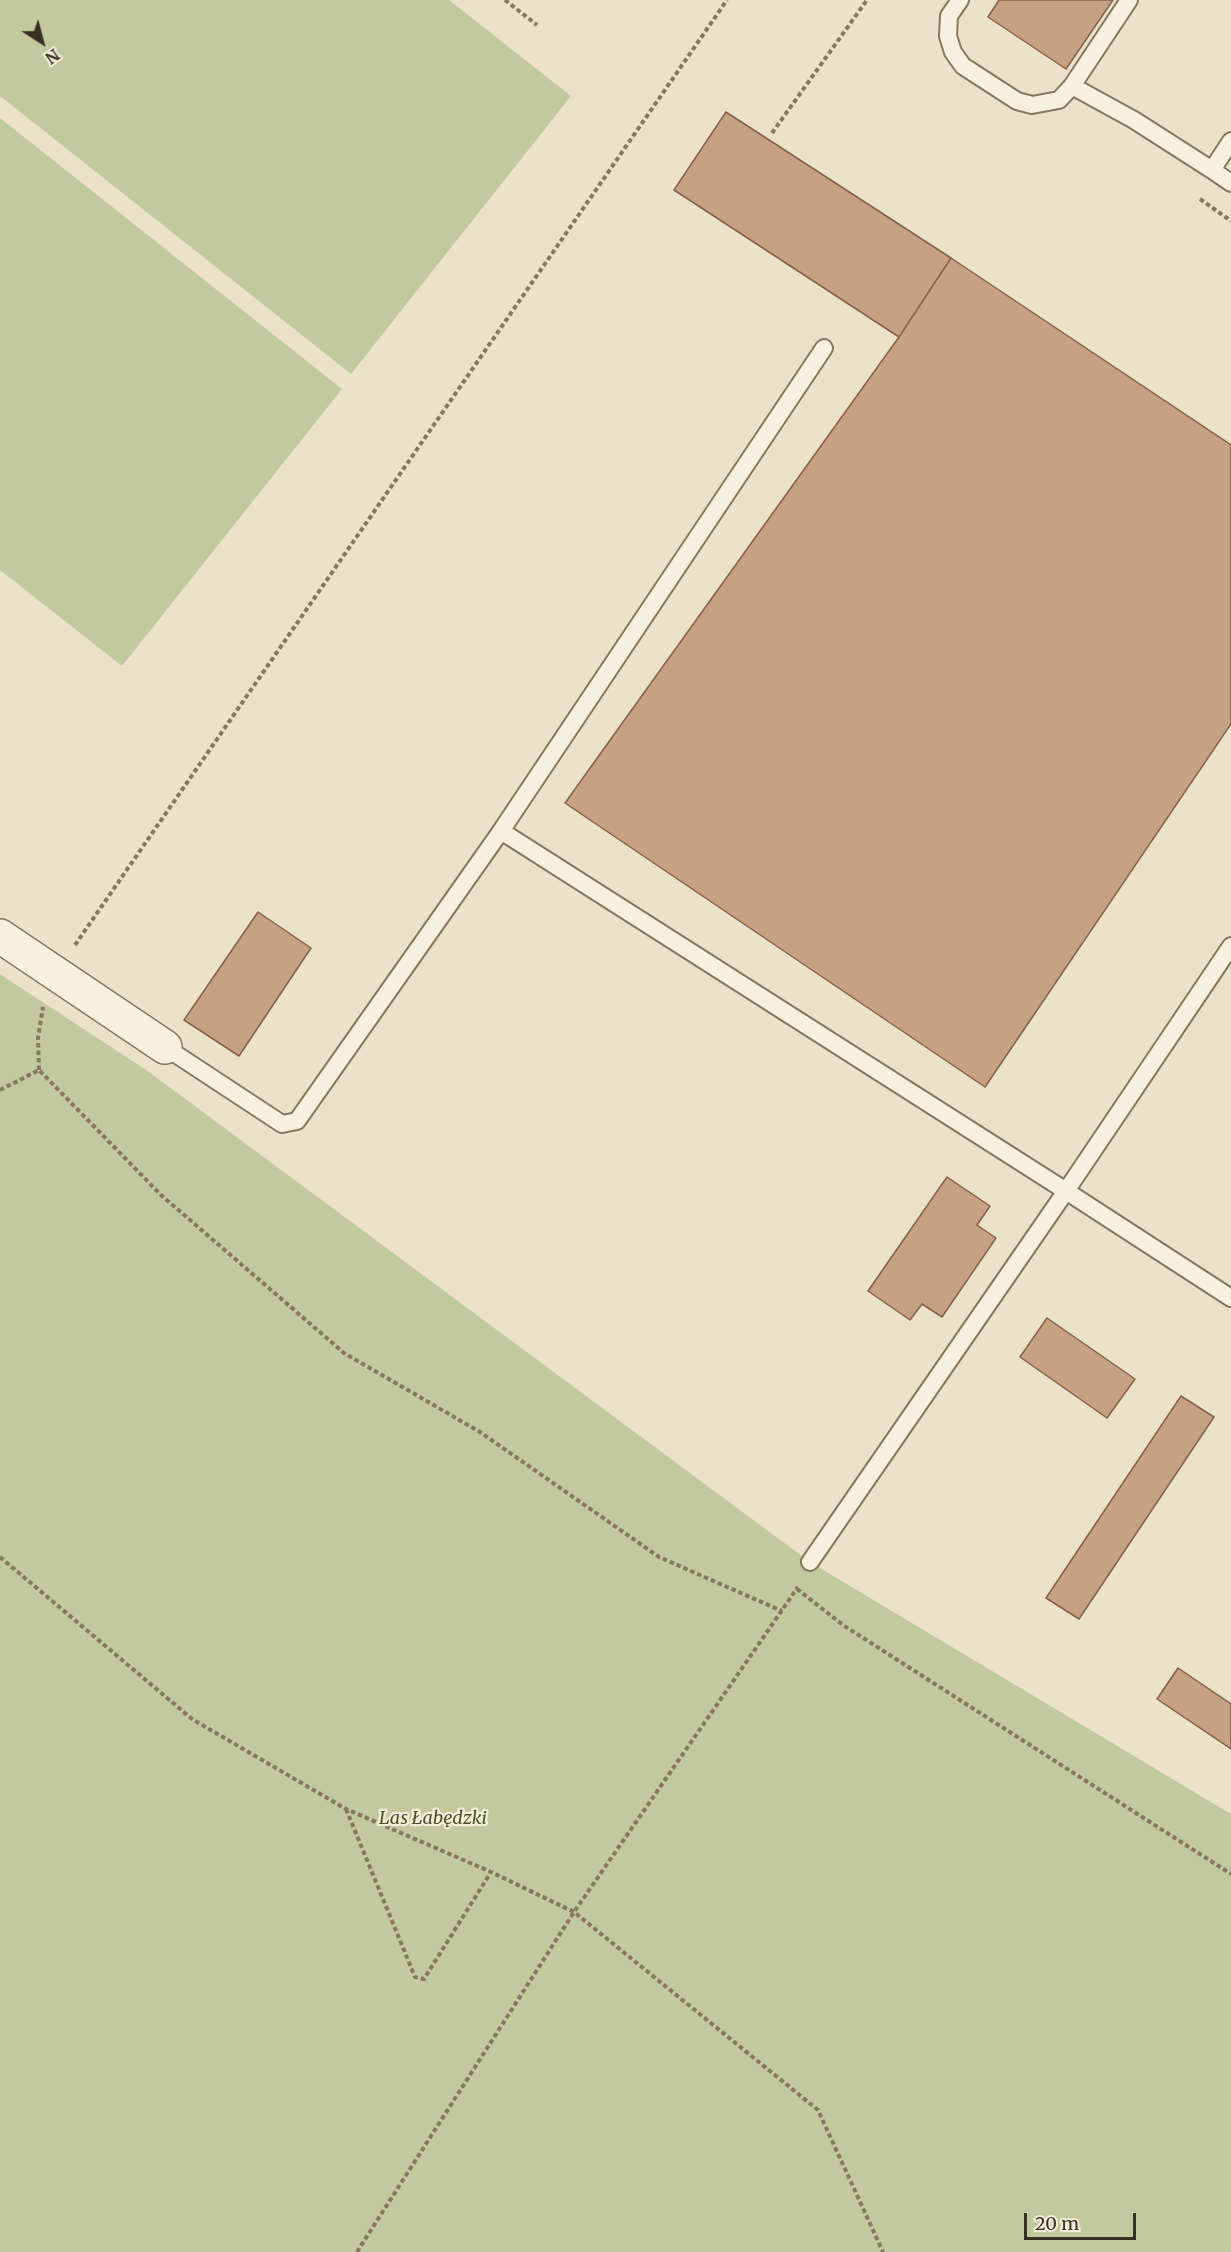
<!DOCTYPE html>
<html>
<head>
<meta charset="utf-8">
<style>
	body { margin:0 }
	#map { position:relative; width:1231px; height:2252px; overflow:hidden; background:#ece2ca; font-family:Merriweather,serif }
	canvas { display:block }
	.north { position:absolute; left:12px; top:12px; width:60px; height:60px; -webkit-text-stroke:4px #f3edda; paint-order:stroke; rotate:144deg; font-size:16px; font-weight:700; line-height:24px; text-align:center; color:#392e22 }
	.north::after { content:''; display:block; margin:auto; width:21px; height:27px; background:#392e22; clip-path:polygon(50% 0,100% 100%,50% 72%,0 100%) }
	.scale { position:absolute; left:1024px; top:2213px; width:112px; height:27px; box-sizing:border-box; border:3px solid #392e22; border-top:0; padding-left:8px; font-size:18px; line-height:21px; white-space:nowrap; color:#392e22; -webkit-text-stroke:4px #f3edda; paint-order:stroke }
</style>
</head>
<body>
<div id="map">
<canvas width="1231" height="2252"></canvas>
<div class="north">N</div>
<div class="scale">20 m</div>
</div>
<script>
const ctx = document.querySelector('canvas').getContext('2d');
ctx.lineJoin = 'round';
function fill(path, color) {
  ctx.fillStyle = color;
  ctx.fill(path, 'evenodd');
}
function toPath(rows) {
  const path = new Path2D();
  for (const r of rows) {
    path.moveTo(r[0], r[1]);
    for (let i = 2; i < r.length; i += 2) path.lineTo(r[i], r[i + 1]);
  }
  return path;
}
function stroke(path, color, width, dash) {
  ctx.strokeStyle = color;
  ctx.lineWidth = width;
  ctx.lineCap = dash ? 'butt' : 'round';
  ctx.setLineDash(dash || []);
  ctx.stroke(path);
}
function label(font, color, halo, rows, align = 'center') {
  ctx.font = font + ' Merriweather,serif';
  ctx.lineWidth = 4.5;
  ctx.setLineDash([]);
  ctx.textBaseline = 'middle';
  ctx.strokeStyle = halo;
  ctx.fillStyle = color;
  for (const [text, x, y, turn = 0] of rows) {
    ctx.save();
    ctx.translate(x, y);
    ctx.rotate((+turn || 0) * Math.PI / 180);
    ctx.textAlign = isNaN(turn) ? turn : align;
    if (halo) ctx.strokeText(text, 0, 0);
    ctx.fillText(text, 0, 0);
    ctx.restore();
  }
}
fill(toPath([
	[0,0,449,0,571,96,351,374,0,96],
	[0,118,342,389,122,666,0,570],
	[0,974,149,1072,810,1562,1231,1814,1231,2252,0,2252]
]), '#c3c99f');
const building = toPath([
	[999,0,1113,0,1066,69,988,17,999,0],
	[726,112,951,258,899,337,674,190,726,112],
	[951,258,1231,445,1231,724,985,1087,565,803,899,337,951,258],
	[258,912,311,948,239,1056,184,1020,258,912],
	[947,1177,990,1206,977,1225,996,1238,942,1317,922,1304,910,1320,868,1291,947,1177],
	[1047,1318,1135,1379,1107,1418,1020,1357,1047,1318],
	[1181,1396,1214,1417,1079,1619,1046,1598,1181,1396],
	[1178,1668,1231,1704,1231,1749,1157,1699,1178,1668]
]);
fill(building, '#c6a184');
stroke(building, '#846148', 1.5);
const service = toPath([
	[960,0,949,16,948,36,953,52,963,66,1017,101,1032,105,1059,100,1072,86,1129,0],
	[1072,86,1134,120,1212,170],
	[1231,141,1212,170,1231,183],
	[501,831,1066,1191,810,1562],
	[1231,946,1066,1191,1231,1298],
	[165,1047,282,1124,297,1121,501,831,824,348]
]);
const minor = toPath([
	[0,936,165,1047]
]);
stroke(service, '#877660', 20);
stroke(minor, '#877660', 36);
stroke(toPath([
	[505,0,537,25],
	[772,133,867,0],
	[1200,199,1231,221],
	[75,945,727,0],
	[39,1070,38,1038,43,1007],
	[0,1090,39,1070,161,1195,344,1353,480,1432,659,1557,782,1611],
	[0,1557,192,1719,346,1809,491,1872,574,1912,818,2110,883,2252],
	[797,1589,843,1625,1231,1874],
	[346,1809,415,1977,424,1979,491,1872],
	[357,2252,574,1912,798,1587]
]), '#877660', 4, [4.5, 3]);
stroke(service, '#f7f0dd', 16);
stroke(minor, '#f7f0dd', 33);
label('italic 18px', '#48542a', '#f3edda', [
	["Las Łabędzki",433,1819]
]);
</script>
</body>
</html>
